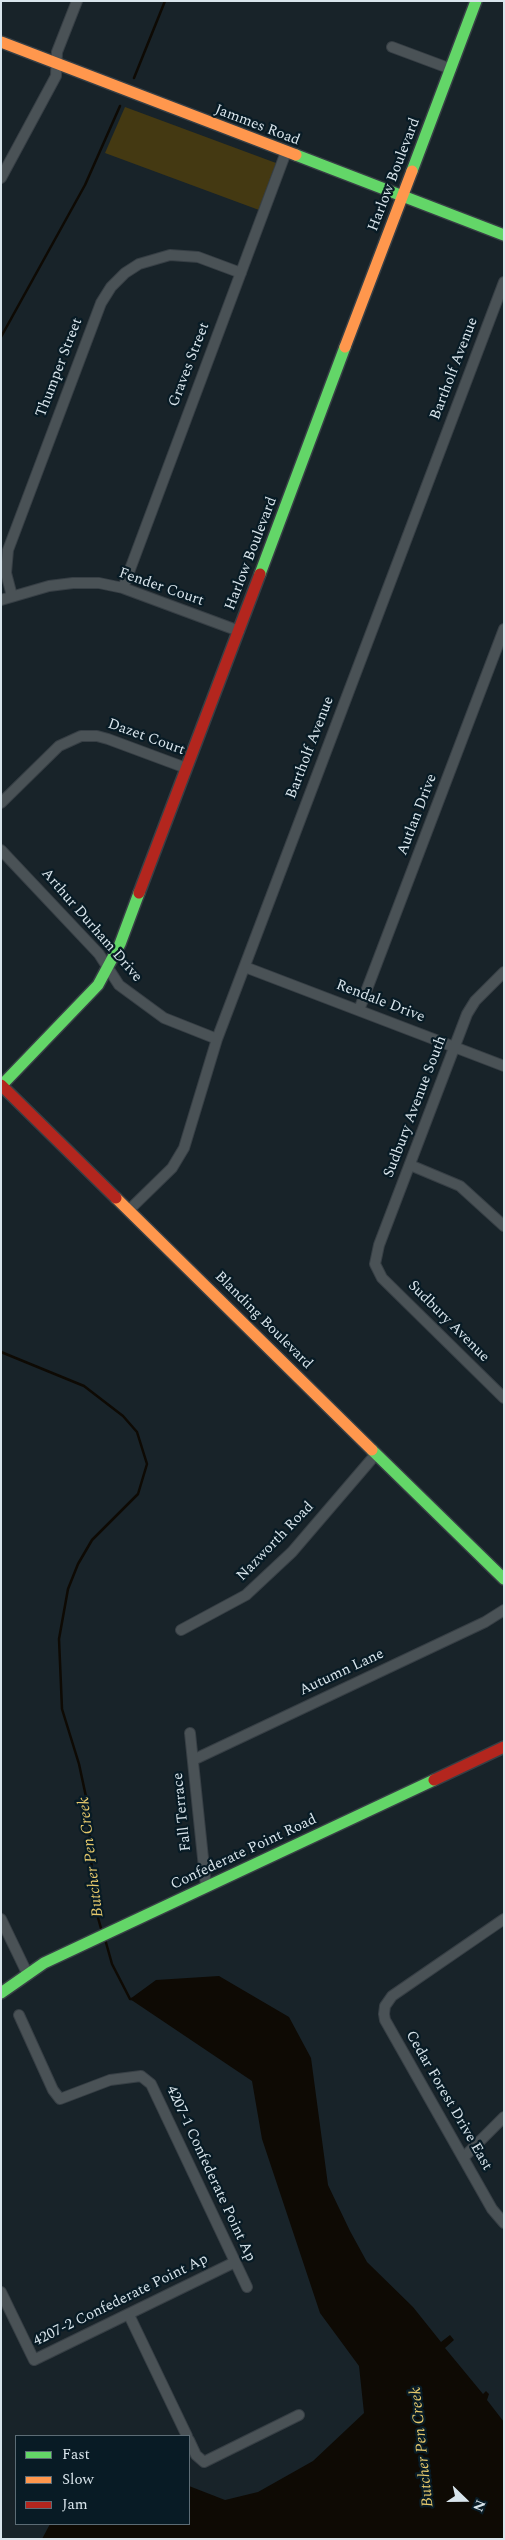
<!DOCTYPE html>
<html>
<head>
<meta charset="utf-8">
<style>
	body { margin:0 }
	#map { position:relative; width:505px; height:2540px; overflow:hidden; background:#182329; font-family:Spectral,serif }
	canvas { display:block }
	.frame { position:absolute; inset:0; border:2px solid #d9e5ec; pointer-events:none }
	.legend { position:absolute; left:15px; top:2435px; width:175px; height:90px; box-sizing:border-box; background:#081b25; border:1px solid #5c6c75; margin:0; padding:6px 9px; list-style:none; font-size:15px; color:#d9e5ec }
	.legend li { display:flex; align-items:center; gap:10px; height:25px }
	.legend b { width:25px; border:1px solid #5c6c75 }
	.north { position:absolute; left:440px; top:2475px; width:50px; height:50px; -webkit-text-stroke:4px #081b25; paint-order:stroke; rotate:112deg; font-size:14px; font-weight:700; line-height:20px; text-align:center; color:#d9e5ec }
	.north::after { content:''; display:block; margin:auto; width:18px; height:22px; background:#d9e5ec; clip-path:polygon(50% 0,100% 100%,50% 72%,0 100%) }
</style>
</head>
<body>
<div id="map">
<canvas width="505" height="2540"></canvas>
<div class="frame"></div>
<ul class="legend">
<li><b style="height:6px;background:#63d668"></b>Fast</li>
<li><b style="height:6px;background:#ff974d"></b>Slow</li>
<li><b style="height:6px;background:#b3261e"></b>Jam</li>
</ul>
<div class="north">N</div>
</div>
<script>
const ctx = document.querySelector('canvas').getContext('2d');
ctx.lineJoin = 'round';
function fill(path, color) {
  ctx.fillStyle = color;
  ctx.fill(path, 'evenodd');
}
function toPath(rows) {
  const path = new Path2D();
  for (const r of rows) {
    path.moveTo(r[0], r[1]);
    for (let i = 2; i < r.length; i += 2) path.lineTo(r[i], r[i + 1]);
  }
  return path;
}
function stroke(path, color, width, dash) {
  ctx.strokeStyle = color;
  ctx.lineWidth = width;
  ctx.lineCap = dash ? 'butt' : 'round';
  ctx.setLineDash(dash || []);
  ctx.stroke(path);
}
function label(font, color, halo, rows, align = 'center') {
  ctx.font = font + ' Spectral,serif';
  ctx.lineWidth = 4.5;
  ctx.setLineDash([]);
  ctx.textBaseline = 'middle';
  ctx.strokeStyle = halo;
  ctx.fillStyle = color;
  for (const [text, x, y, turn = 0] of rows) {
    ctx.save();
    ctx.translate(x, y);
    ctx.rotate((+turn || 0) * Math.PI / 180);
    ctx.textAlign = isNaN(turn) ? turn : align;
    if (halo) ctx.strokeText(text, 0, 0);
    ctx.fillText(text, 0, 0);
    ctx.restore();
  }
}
fill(toPath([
	[125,107,276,163,259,210,105,153]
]), '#443912');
fill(toPath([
	[219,1976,289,2017,311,2058,328,2185,350,2231,367,2262,413,2307,441,2342,450,2335,454,2340,445,2348,483,2394,486,2391,489,2394,487,2400,504,2422,504,2539,42,2539,50,2524,189,2524,189,2486,225,2500,258,2492,313,2461,364,2413,359,2366,320,2313,262,2139,252,2081,130,1999,156,1980]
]), '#0e0a04');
stroke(toPath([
	[134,78,165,1],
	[1,337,85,185,120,106],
	[1,1352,84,1386,123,1416,137,1432,147,1464,138,1494,92,1540,78,1564,68,1589,59,1639,62,1709,79,1764,88,1806,92,1873,97,1914,102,1932],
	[105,1939,112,1964,130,1999,132,1999]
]), '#0e0a04', 2.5);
const street = toPath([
	[392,47,451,69],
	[1,178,56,76,57,52,77,1],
	[123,588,286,152],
	[12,596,6,573,8,550,101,303,111,287,125,273,139,264,170,255,198,257,241,273],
	[1,600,49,586,73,583,99,583,123,588,239,631],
	[1,803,59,746,81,736,97,736,108,739,186,768],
	[1,850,99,954,119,985,164,1018,217,1039],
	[245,967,504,1066],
	[504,972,475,1001,467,1014,379,1245,375,1264,382,1278,504,1398],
	[359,1010,504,629],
	[410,1165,460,1186,504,1226],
	[129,1210,172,1168,184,1148,217,1039,504,282],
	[181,1630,246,1595,292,1552,376,1454],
	[190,1733,206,1887],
	[193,1760,485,1622,504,1610],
	[1,1919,27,1973],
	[504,1919,392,1996,385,2006,384,2014,385,2020,492,2209,504,2223],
	[19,2015,53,2090,60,2099,110,2080,141,2076,151,2084,247,2287],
	[463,2158,504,2117],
	[1,2292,34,2360,235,2262],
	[129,2315,187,2436],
	[189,2440,196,2455,204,2462,299,2415]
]);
const fast = toPath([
	[296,155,504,235],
	[412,171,476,1],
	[260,574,345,347],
	[1,1086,98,985,120,944,139,893],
	[372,1450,504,1579],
	[1,1993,44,1963,434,1780]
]);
const slow = toPath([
	[1,42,296,155],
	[345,347,412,171],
	[116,1198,372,1450]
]);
const jam = toPath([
	[139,893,260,574],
	[1,1085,116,1198],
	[434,1780,504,1747]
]);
stroke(street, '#373f45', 12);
stroke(fast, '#373f45', 14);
stroke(slow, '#373f45', 14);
stroke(jam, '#373f45', 14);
stroke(street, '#4a5256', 10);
stroke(fast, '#63d668', 11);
stroke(slow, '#ff974d', 11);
stroke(jam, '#b3261e', 11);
label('15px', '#d9e5ec', '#081b25', [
	["Jammes Road",257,126,21],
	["Harlow Boulevard",395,175,-69],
	["Graves Street",190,365,-69],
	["Thumper Street",60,368,-69],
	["Bartholf Avenue",455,369,-69],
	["Harlow Boulevard",252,554,-69],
	["Fender Court",161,588,19],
	["Dazet Court",146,738,20],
	["Bartholf Avenue",311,748,-69],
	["Autlan Drive",418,815,-69],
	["Arthur Durham Drive",91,926,49],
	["Rendale Drive",380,1002,21],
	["Sudbury Avenue South",416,1107,-69],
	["Blanding Boulevard",263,1321,45],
	["Sudbury Avenue",448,1322,45],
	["Nazworth Road",276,1542,-46],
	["Autumn Lane",342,1673,-25],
	["Fall Terrace",183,1812,-96],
	["Confederate Point Road",244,1853,-25],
	["Cedar Forest Drive East",448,2101,60],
	["4207-1 Confederate Point Ap",210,2174,65],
	["4207-2 Confederate Point Ap",121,2301,-26]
]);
label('italic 16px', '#e6c96c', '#081b25', [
	["Butcher Pen Creek",92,1857,-97],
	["Butcher Pen Creek",423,2447,-96]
]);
</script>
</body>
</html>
